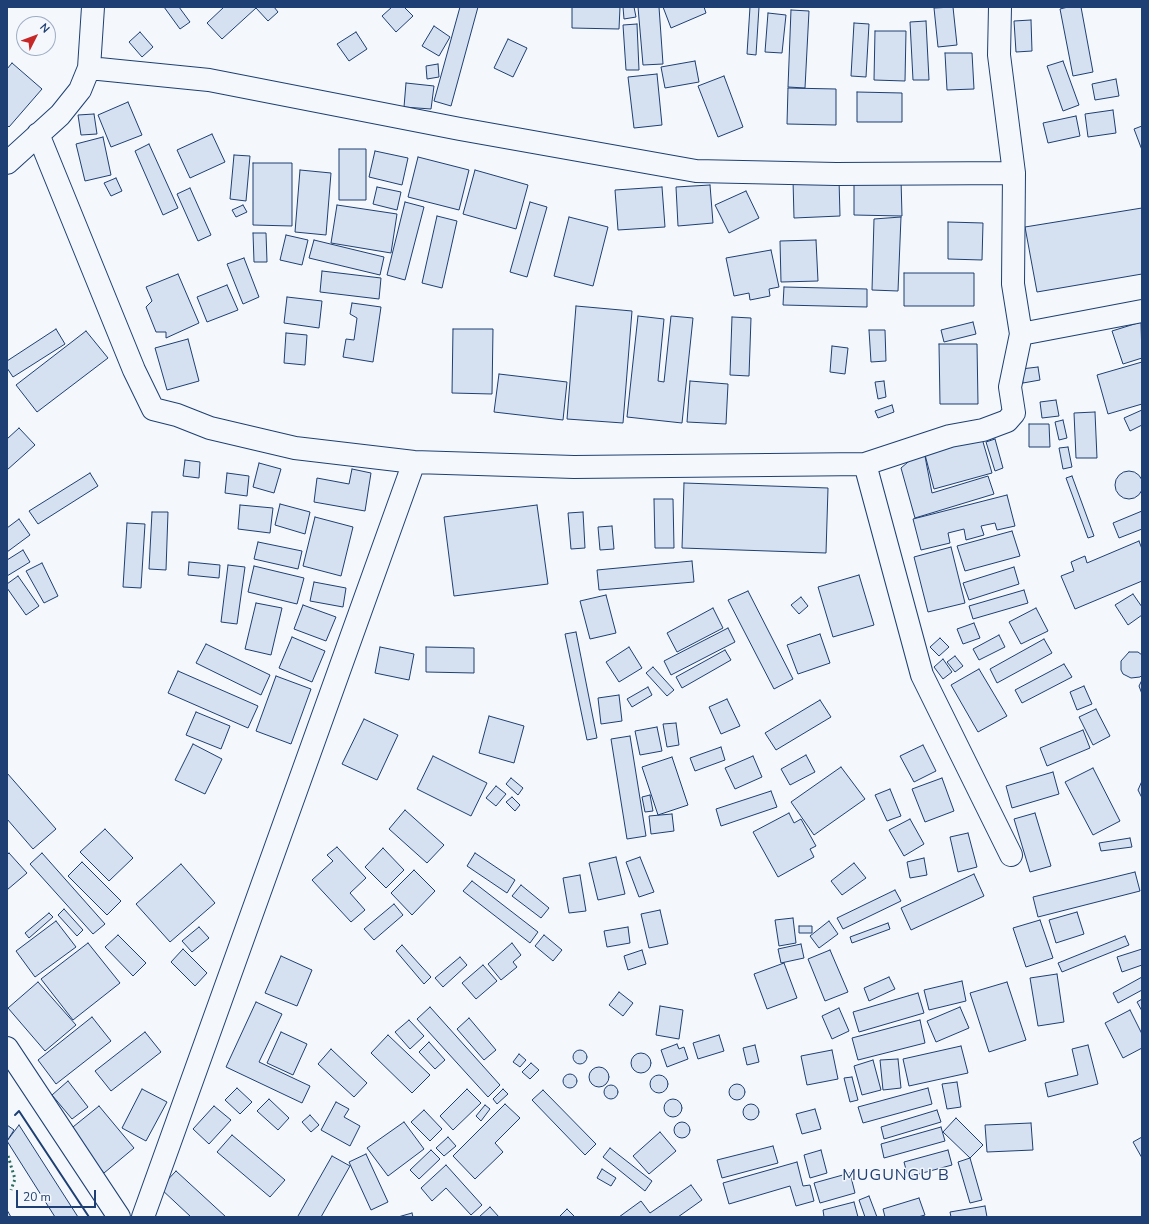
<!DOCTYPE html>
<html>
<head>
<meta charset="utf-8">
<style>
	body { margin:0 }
	#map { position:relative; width:1149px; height:1224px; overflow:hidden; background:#f4f7fb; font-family:"Nunito Sans",sans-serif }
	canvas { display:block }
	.frame { position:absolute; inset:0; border:8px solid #1d3f73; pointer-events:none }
	.north { position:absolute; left:16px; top:16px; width:40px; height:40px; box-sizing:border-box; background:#f4f7fb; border:1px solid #9eadc5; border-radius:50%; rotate:48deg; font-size:11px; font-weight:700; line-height:16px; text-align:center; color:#1d3f73 }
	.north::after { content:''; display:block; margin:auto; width:14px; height:18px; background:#c62828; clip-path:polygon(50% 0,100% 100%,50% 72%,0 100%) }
	.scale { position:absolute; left:16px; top:1190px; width:80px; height:18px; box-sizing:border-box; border:2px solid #1d3f73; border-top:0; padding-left:5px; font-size:12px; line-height:14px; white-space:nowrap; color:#1d3f73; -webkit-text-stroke:3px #f4f7fb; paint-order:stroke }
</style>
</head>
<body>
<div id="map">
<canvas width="1149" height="1224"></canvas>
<div class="frame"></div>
<div class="north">N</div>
<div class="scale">20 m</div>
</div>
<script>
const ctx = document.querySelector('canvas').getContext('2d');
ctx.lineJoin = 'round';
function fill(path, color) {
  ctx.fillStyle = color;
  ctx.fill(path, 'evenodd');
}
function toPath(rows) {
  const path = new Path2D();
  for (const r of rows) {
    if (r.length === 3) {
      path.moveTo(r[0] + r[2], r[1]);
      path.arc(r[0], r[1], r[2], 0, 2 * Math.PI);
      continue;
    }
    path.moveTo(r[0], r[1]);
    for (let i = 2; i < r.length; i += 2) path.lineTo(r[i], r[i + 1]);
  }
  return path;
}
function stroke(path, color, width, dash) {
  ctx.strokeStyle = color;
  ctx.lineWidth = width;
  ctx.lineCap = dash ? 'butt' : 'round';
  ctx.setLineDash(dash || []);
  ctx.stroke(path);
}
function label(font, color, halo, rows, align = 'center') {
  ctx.font = font + ' "Nunito Sans",sans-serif';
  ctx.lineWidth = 3;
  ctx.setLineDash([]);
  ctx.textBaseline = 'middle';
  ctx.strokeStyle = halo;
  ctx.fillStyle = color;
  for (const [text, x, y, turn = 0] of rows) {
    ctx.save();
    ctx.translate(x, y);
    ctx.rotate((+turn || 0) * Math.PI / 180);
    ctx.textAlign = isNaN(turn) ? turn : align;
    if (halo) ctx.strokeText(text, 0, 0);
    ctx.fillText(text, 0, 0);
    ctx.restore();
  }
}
const building = toPath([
	[164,7,179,7,190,22,180,29,164,7],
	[224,7,274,7,278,12,268,21,256,8,222,39,207,23,224,7],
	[392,7,404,7,413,16,396,32,382,16,392,7],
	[460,7,478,7,451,106,434,101,460,7],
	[572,7,620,7,619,29,572,28,572,7],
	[623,7,634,7,636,17,624,19,623,7],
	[638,7,659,7,663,64,643,65,638,7],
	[663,7,704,7,706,13,671,28,663,7],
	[750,7,759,7,756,55,747,54,750,7],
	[953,7,957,45,938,47,934,8,953,7],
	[1068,7,1081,7,1093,72,1073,76,1060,9,1068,7],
	[791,10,809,11,805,88,788,87,791,10],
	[768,13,786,15,782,53,765,52,768,13],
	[1031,20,1032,51,1016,52,1014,21,1031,20],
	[926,21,929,80,913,80,910,22,926,21],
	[854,23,869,24,866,77,851,76,854,23],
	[637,24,639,70,626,70,623,25,637,24],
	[434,26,450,37,439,56,422,46,434,26],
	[875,31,906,31,905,81,874,80,875,31],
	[140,32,153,47,142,57,129,42,140,32],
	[356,32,367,49,349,61,337,44,356,32],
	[508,39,527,48,513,77,494,68,508,39],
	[945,53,972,53,974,89,947,90,945,53],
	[695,61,699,82,665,88,661,67,695,61],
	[1063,61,1079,105,1063,111,1047,66,1063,61],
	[12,63,42,89,9,127,7,125,7,69,12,63],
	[438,64,439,77,427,79,426,66,438,64],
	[657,74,662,125,634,128,628,77,657,74],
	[724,76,743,127,718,137,698,86,724,76],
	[1116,79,1119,96,1095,100,1092,84,1116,79],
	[406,83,434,86,431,109,404,107,406,83],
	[788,88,836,89,836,125,787,124,788,88],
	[857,92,902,93,902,122,857,122,857,92],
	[128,102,142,135,111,147,98,115,128,102],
	[1113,110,1116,133,1088,137,1085,114,1113,110],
	[94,114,97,134,81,135,78,115,94,114],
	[1076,116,1080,136,1048,143,1043,123,1076,116],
	[1142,126,1142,150,1134,129,1142,126],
	[212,134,225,162,190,178,177,150,212,134],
	[103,137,111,175,85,181,76,144,103,137],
	[149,144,178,208,163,215,135,151,149,144],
	[339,149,366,149,366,200,339,200,339,149],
	[375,151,408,158,402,185,369,177,375,151],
	[234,155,250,156,246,201,230,199,234,155],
	[418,157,469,170,459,210,408,197,418,157],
	[253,163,292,163,292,226,253,225,253,163],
	[300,170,331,173,326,235,295,232,300,170],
	[475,170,528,185,516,229,463,214,475,170],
	[116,178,122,191,111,196,104,183,116,178],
	[839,179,840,216,794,218,793,180,839,179],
	[854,179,901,179,902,216,854,215,854,179],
	[710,185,713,223,678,226,676,187,710,185],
	[377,187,401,192,397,210,373,204,377,187],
	[662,187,665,227,618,230,615,190,662,187],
	[190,188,211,235,198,241,177,194,190,188],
	[746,191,759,218,729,233,715,205,746,191],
	[405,202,424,207,405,280,387,275,405,202],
	[530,202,547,207,527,277,510,272,530,202],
	[243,205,247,212,236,217,232,210,243,205],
	[337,205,397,214,391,253,331,243,337,205],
	[1142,208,1142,274,1037,292,1025,227,1142,208],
	[437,216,457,221,442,288,422,283,437,216],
	[569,217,608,227,593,286,554,276,569,217],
	[901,217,898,291,872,290,874,219,901,217],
	[948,222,983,223,982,260,948,259,948,222],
	[253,233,266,233,267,262,254,262,253,233],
	[286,235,308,240,302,265,280,260,286,235],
	[314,240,384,257,380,275,309,258,314,240],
	[816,240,818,281,781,282,780,241,816,240],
	[771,250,779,287,769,289,770,296,750,300,749,293,734,296,726,258,771,250],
	[244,258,259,297,243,304,227,264,244,258],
	[322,271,381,278,379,299,320,292,322,271],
	[904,273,974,273,974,306,904,306,904,273],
	[178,274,199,323,166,338,166,332,156,332,146,307,152,301,146,287,178,274],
	[227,285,238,310,207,322,197,297,227,285],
	[784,287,867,289,867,307,783,305,784,287],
	[287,297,322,301,319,328,284,323,287,297],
	[352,303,381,307,373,362,343,357,346,339,354,340,357,318,350,314,352,303],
	[576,306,632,311,623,423,567,419,576,306],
	[638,316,664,319,658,381,664,382,671,316,693,318,682,423,627,417,638,316],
	[732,317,751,318,749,376,730,375,732,317],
	[973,322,976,334,944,342,941,330,973,322],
	[1141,322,1142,358,1123,364,1112,331,1141,322],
	[56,329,65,344,13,377,7,368,7,361,56,329],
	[453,329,493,329,492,394,452,393,453,329],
	[869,330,885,330,886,361,871,362,869,330],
	[86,331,108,358,37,412,16,385,86,331],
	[286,333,307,335,305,365,284,363,286,333],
	[188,339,199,381,167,390,155,348,188,339],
	[939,344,977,344,978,404,940,404,939,344],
	[832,346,848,348,845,374,830,372,832,346],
	[1142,362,1142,404,1108,414,1097,375,1142,362],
	[1038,367,1040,380,1023,383,1021,369,1038,367],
	[499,374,567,382,563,420,494,412,499,374],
	[690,381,728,384,726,424,687,422,690,381],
	[884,381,886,397,878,399,875,382,884,381],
	[1056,400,1059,416,1042,418,1040,402,1056,400],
	[892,405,894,412,878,418,875,411,892,405],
	[1142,410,1142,425,1130,431,1124,418,1142,410],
	[1095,412,1097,458,1076,458,1074,413,1095,412],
	[1063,420,1067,438,1059,440,1055,422,1063,420],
	[1029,424,1049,424,1050,447,1029,447,1029,424],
	[19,428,35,445,7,470,7,439,19,428],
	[981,435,992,473,934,489,924,451,981,435],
	[995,439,1003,468,995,471,986,442,995,439],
	[1068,447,1072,467,1063,469,1059,448,1068,447],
	[924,451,932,493,988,476,994,494,915,518,901,468,914,457,924,451],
	[185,460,200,462,199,478,183,476,185,460],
	[259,463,281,469,274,493,253,487,259,463],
	[352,469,371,473,365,511,314,502,317,478,349,484,352,469],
	[1129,485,14],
	[90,473,98,486,38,524,29,511,90,473],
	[227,473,249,476,247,496,225,493,227,473],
	[1072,476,1094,536,1088,538,1066,478,1072,476],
	[684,483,828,488,826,553,682,548,684,483],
	[1007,495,1015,526,997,530,995,523,981,526,984,535,966,540,964,529,948,533,950,543,921,550,913,519,1007,495],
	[654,499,673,499,674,548,655,548,654,499],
	[280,504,310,512,305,534,275,525,280,504],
	[240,505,273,508,270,533,238,529,240,505],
	[537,505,548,584,454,596,444,517,537,505],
	[1142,511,1142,529,1119,538,1113,523,1142,511],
	[152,512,168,512,166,570,149,569,152,512],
	[583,512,585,548,571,549,568,513,583,512],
	[315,517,353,527,341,576,303,566,315,517],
	[19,519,30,535,7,552,7,528,19,519],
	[127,523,145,524,141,588,123,587,127,523],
	[612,526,614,549,600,550,598,527,612,526],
	[1012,531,1020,556,965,571,957,546,1012,531],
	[1139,541,1142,549,1142,581,1075,609,1061,576,1074,571,1071,562,1085,556,1087,563,1139,541],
	[258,542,302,551,298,569,254,559,258,542],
	[951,547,965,603,928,612,914,557,951,547],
	[23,550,30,562,7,576,7,560,23,550],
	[692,561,694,582,599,590,597,570,692,561],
	[189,562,220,565,219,578,188,575,189,562],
	[42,563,58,596,44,603,26,571,42,563],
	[228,565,245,567,237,624,221,622,228,565],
	[254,566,304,578,297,604,248,592,254,566],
	[1014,567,1019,584,969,600,963,583,1014,567],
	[859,575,874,625,833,637,818,587,859,575],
	[18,576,39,606,26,615,7,588,7,584,18,576],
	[314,582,346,588,343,607,310,601,314,582],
	[1024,590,1028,603,973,619,969,606,1024,590],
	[748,591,793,679,774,689,728,600,748,591],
	[1133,594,1142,607,1142,615,1128,625,1115,605,1133,594],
	[606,595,616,633,590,639,580,601,606,595],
	[801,597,808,606,799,614,791,605,801,597],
	[256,603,282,608,271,655,245,649,256,603],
	[303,605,336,617,326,641,294,629,303,605],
	[713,608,723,628,677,652,667,633,713,608],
	[1036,608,1048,631,1021,644,1009,622,1036,608],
	[974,623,980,638,963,644,957,629,974,623],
	[728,628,735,642,671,675,664,661,728,628],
	[576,632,597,738,587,740,565,634,576,632],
	[820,634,830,663,798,674,787,645,820,634],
	[999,635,1005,647,979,660,973,649,999,635],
	[292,637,325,651,312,682,279,668,292,637],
	[940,638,949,647,939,656,930,647,940,638],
	[1044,639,1052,653,997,683,990,669,1044,639],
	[206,644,270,675,261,695,196,663,206,644],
	[380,647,414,654,409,680,375,673,380,647],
	[426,647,474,648,474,673,426,672,426,647],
	[629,647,642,668,619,682,606,662,629,647],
	[725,650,731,660,682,688,676,677,725,650],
	[1129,652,1138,652,1142,655,1142,675,1140,677,1131,678,1123,674,1121,670,1121,661,1129,652],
	[955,656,963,666,955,672,947,662,955,656],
	[943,659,952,672,943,679,934,667,943,659],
	[1064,664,1072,677,1022,703,1015,690,1064,664],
	[653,667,674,690,667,696,646,673,653,667],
	[979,669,1007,716,978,732,951,685,979,669],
	[178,671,258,706,248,728,168,693,178,671],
	[276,676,311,689,291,744,256,731,276,676],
	[1142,680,1142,694,1139,686,1142,680],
	[1084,686,1092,704,1077,710,1070,692,1084,686],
	[648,687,652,695,632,707,627,699,648,687],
	[619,695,622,721,601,724,598,698,619,695],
	[727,699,740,726,721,734,709,707,727,699],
	[820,700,831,717,776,750,765,733,820,700],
	[1096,709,1110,736,1093,745,1079,717,1096,709],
	[196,712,230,726,221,749,186,735,196,712],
	[489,716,524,726,514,763,479,753,489,716],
	[364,719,398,735,377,780,342,764,364,719],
	[676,723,679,745,667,747,663,724,676,723],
	[657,727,662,751,640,755,635,731,657,727],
	[1083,730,1090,748,1047,766,1040,748,1083,730],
	[630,736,646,836,627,839,611,739,630,736],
	[193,744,222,759,205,794,175,780,193,744],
	[923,745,936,771,914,782,900,756,923,745],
	[721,747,725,760,695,771,690,758,721,747],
	[806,755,815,772,790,785,781,769,806,755],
	[433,756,487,783,471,816,417,789,433,756],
	[753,756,762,777,735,789,725,768,753,756],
	[672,757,688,805,658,815,642,767,672,757],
	[841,767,865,799,814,835,791,802,841,767],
	[1093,768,1120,821,1093,835,1065,782,1093,768],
	[1053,772,1059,794,1012,808,1006,786,1053,772],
	[7,773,56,829,33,849,7,819,7,773],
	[511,778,523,788,518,795,506,784,511,778],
	[942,778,954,811,925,822,912,789,942,778],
	[1142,781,1142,798,1138,790,1142,781],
	[496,786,506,794,496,806,486,798,496,786],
	[890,789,901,816,887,821,875,795,890,789],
	[771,791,777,807,721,826,716,809,771,791],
	[650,795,653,811,645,812,642,797,650,795],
	[512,797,520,805,515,811,506,802,512,797],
	[405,810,444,845,427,863,389,829,405,810],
	[789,813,794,823,801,819,816,846,810,849,814,857,778,877,753,832,789,813],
	[1035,813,1051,866,1030,872,1014,819,1035,813],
	[672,814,674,831,651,834,649,816,672,814],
	[910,819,924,844,904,856,889,830,910,819],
	[105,829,133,858,109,881,80,852,105,829],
	[968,833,977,867,958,872,950,837,968,833],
	[1130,838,1132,847,1101,851,1099,843,1130,838],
	[337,847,366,878,350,893,365,910,351,922,312,880,333,861,327,855,337,847],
	[383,848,404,870,386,888,365,867,383,848],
	[9,853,27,873,7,890,7,855,9,853],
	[42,853,105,924,93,934,30,864,42,853],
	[475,853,515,880,507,893,467,866,475,853],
	[616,857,625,894,598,900,589,863,616,857],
	[640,857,654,892,639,897,626,862,640,857],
	[924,858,927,875,910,878,907,862,924,858],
	[82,862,121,901,107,915,68,876,82,862],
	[854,863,866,878,842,895,831,881,854,863],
	[181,864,215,903,170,942,136,904,181,864],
	[414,870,435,891,412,915,391,893,414,870],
	[1135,872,1140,891,1038,917,1033,897,1135,872],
	[974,874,984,896,911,930,901,908,974,874],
	[580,875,586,911,569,913,563,878,580,875],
	[472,881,538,932,530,943,463,891,472,881],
	[521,885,549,908,541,918,512,896,521,885],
	[895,890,901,901,843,929,837,918,895,890],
	[394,904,403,915,374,940,364,929,394,904],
	[64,909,83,930,77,936,58,915,64,909],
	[660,910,668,944,649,948,641,914,660,910],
	[1077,912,1084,934,1056,943,1049,920,1077,912],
	[49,913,53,917,29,938,25,933,49,913],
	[793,918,796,943,779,946,775,920,793,918],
	[1040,920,1053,958,1026,967,1013,928,1040,920],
	[56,921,76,947,35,977,16,951,56,921],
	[829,921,838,934,819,948,810,936,829,921],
	[888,923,890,929,852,943,850,937,888,923],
	[799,926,812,926,812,933,799,933,799,926],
	[199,927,209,938,192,952,182,941,199,927],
	[628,927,630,943,607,947,604,931,628,927],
	[118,935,146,963,133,976,105,947,118,935],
	[544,935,562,950,553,961,535,946,544,935],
	[1125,936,1129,945,1062,972,1058,963,1125,936],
	[88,943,120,983,73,1020,41,979,88,943],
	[512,943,521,955,513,962,517,967,501,980,488,964,512,943],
	[801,944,804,958,781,963,778,949,801,944],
	[402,945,431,977,424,984,396,951,402,945],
	[183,949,207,973,195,986,171,962,183,949],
	[1142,949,1142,965,1122,972,1117,957,1142,949],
	[642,950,646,964,628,970,624,956,642,950],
	[830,950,848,992,825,1001,808,959,830,950],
	[281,956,312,970,297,1006,265,993,281,956],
	[460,957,467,965,443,987,435,978,460,957],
	[784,963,797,998,767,1009,754,974,784,963],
	[483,965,497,981,476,999,462,983,483,965],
	[1057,974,1064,1022,1038,1026,1030,978,1057,974],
	[889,977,895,989,869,1001,864,988,889,977],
	[1142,977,1142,990,1118,1003,1113,993,1142,977],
	[962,981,966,1001,929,1010,924,990,962,981],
	[38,982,76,1025,45,1051,8,1008,38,982],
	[1007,982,1026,1040,989,1052,970,993,1007,982],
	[619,992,633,1003,623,1016,609,1005,619,992],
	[918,993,924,1013,859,1032,853,1012,918,993],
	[1142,999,1142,1011,1137,1002,1142,999],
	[256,1002,282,1014,259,1062,310,1086,302,1103,226,1067,256,1002],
	[660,1006,683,1010,679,1039,656,1035,660,1006],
	[430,1007,500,1085,488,1097,417,1019,430,1007],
	[960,1007,969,1028,936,1042,927,1021,960,1007],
	[839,1008,849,1031,832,1039,822,1016,839,1008],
	[1130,1010,1142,1034,1142,1048,1123,1058,1105,1023,1130,1010],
	[92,1017,111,1041,56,1084,38,1060,92,1017],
	[469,1018,496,1050,484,1060,457,1029,469,1018],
	[409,1020,424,1036,410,1049,395,1032,409,1020],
	[920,1020,925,1043,858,1060,852,1038,920,1020],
	[145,1032,161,1052,111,1091,95,1071,145,1032],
	[281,1032,307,1044,293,1075,267,1063,281,1032],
	[388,1035,430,1075,412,1093,371,1053,388,1035],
	[719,1035,724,1051,698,1059,693,1043,719,1035],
	[429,1042,445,1060,435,1069,419,1052,429,1042],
	[677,1044,679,1049,684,1047,688,1059,667,1067,661,1050,677,1044],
	[755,1045,759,1062,747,1065,743,1048,755,1045],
	[1088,1045,1098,1084,1048,1097,1045,1083,1078,1075,1072,1049,1088,1045],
	[961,1046,968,1073,909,1086,903,1059,961,1046],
	[331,1049,367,1083,354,1097,318,1064,331,1049],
	[580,1057,7],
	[832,1050,838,1079,807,1085,801,1056,832,1050],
	[641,1063,10],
	[519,1054,526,1060,520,1067,513,1062,519,1054],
	[898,1059,901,1088,883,1090,880,1060,898,1059],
	[873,1060,881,1090,862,1095,854,1066,873,1060],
	[531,1063,539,1070,530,1079,522,1072,531,1063],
	[599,1077,10],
	[570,1081,7],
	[659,1084,9],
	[852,1077,858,1100,850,1102,844,1078,852,1077],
	[68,1081,88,1107,72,1119,52,1095,68,1081],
	[957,1082,961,1107,947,1109,942,1084,957,1082],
	[737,1092,8],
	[611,1092,7],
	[237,1088,252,1102,240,1114,225,1100,237,1088],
	[928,1088,932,1104,863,1123,858,1107,928,1088],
	[142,1089,167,1102,146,1141,122,1128,142,1089],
	[467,1089,481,1103,453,1130,440,1116,467,1089],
	[503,1089,508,1094,497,1104,493,1099,503,1089],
	[543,1090,596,1144,585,1155,532,1100,543,1090],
	[269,1099,289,1118,278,1130,257,1111,269,1099],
	[673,1108,9],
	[336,1102,349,1109,344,1117,360,1126,350,1146,321,1130,336,1102],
	[751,1112,8],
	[505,1104,520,1118,495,1143,503,1152,475,1179,453,1156,505,1104],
	[485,1105,490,1109,481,1121,476,1116,485,1105],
	[99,1106,134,1148,104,1173,68,1131,99,1106],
	[214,1106,231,1120,209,1144,193,1129,214,1106],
	[815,1109,821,1129,802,1134,796,1114,815,1109],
	[424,1110,442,1129,430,1141,411,1122,424,1110],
	[937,1110,941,1122,884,1139,881,1127,937,1110],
	[310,1115,319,1125,311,1132,302,1122,310,1115],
	[956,1118,983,1145,970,1158,943,1132,956,1118],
	[682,1130,8],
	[404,1122,424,1149,388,1176,367,1148,404,1122],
	[1031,1123,1033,1150,987,1152,985,1125,1031,1123],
	[7,1125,14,1130,7,1141,7,1125],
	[19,1125,78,1217,55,1217,7,1141,19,1125],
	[941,1127,945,1141,884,1158,881,1144,941,1127],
	[660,1132,676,1151,649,1174,633,1156,660,1132],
	[232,1135,285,1180,270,1197,217,1152,232,1135],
	[448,1137,456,1146,444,1156,436,1148,448,1137],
	[1142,1137,1142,1158,1133,1142,1142,1137],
	[773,1146,778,1163,722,1178,717,1160,773,1146],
	[610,1148,652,1181,645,1191,603,1157,610,1148],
	[431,1150,440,1159,419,1179,410,1170,431,1150],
	[821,1150,827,1173,810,1178,804,1155,821,1150],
	[948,1150,952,1165,908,1177,904,1162,948,1150],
	[366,1154,388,1202,371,1210,349,1162,366,1154],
	[332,1156,350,1166,321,1217,299,1217,298,1216,332,1156],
	[970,1158,982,1200,970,1203,958,1162,970,1158],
	[797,1162,803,1186,810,1185,814,1201,796,1206,790,1186,729,1204,723,1183,797,1162],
	[446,1165,482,1205,471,1215,446,1188,432,1201,421,1188,446,1165],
	[602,1169,616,1178,611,1186,597,1178,602,1169],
	[176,1171,226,1217,191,1217,160,1188,176,1171],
	[850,1173,855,1193,820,1203,814,1183,850,1173],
	[691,1185,702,1200,678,1217,619,1217,641,1201,650,1213,691,1185],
	[869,1196,877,1217,865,1217,859,1200,869,1196],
	[919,1198,925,1215,918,1217,885,1217,883,1209,919,1198],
	[854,1202,858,1217,824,1217,823,1210,854,1202],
	[985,1206,987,1217,951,1217,950,1212,985,1206],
	[490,1207,499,1217,479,1217,490,1207],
	[567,1209,575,1217,559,1217,567,1209],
	[7,1210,11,1217,7,1217,7,1210],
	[412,1213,413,1217,398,1217,412,1213]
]);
fill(building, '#d5e0f0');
stroke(building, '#1d3f73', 1);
const minor = toPath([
	[1000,7,999,55,1014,173,1013,284,1021,334,1142,311],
	[89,68,209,80,460,129,696,171,836,174,1014,173],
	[38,134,134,370,153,409,177,415,210,428,295,448,414,462,574,467,865,464,950,436,983,430,1007,421,1014,413,1010,387,1021,334],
	[7,163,60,115,80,90,89,68,93,7],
	[865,464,922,675,1011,855],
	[7,1048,119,1217],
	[143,1217,414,462]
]);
stroke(minor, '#1d3f73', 24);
stroke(minor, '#f4f7fb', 22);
stroke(toPath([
	[8,1156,15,1179,11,1190]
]), '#2c6c60', 3, [2, 3]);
stroke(toPath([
	[15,1115,19,1111,89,1217]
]), '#1d3f73', 2);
ctx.letterSpacing = '1px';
label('16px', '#1d3f73', '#f4f7fb', [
	["MUGUNGU B",896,1176]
]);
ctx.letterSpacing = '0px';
</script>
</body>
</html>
